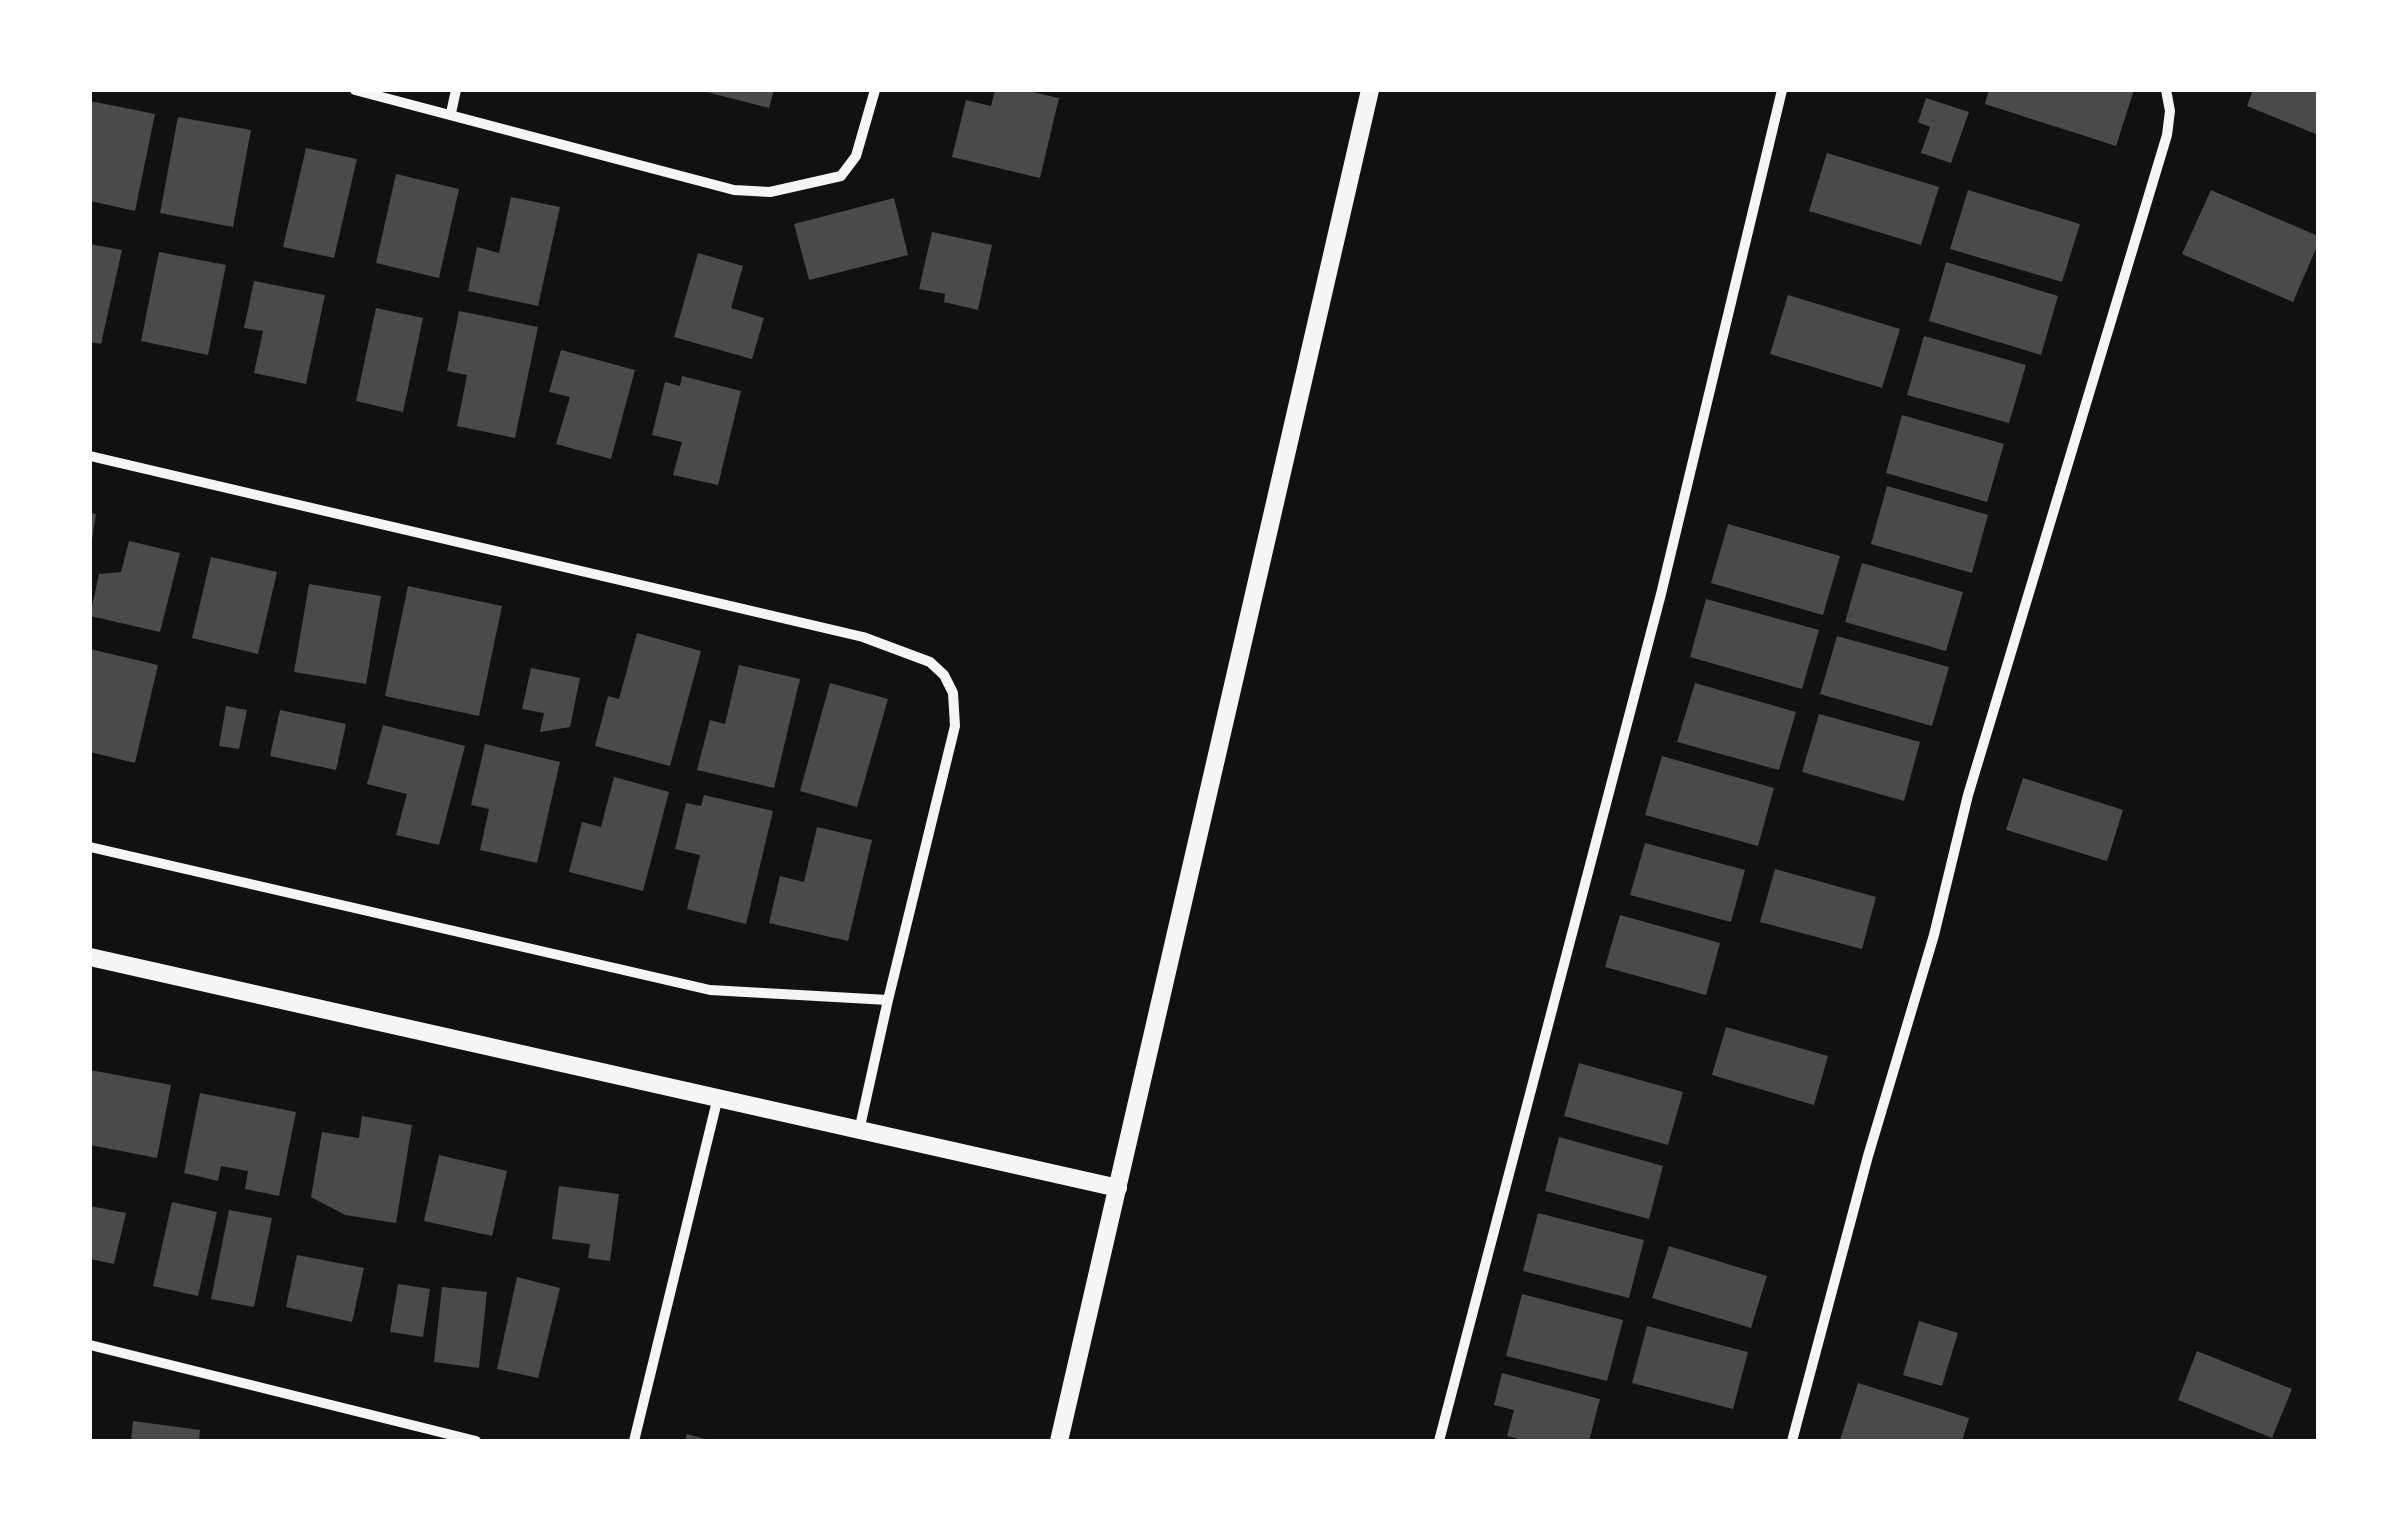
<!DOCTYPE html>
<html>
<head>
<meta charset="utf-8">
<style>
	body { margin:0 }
	#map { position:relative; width:2408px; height:1531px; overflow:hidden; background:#111; font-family:"DejaVu Sans",sans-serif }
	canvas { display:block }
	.frame { position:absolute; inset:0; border:92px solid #fff; pointer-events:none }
</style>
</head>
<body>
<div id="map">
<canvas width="2408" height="1531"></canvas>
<div class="frame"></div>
</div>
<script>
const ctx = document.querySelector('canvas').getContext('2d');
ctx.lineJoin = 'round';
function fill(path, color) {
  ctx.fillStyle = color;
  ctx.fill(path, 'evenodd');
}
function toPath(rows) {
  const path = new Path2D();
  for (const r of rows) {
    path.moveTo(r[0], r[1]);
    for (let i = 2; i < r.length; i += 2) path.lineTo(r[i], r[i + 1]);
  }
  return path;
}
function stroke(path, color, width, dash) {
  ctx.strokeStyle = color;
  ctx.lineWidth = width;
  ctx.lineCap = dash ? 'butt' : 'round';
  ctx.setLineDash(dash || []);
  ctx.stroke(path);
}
fill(toPath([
	[699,90,774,90,769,108],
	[995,90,1023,90,1059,98,1040,178,952,157,966,100,991,106],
	[1989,90,2134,90,2116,146,1985,104],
	[2253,90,2318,90,2318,135,2247,106],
	[1926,98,1969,112,1951,163,1921,153,1930,127,1918,122],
	[90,101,155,114,135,211,90,201],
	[178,117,251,130,233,227,160,213],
	[306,148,357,159,334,258,283,247],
	[1827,153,1939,187,1921,245,1809,211],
	[396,174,459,189,439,278,376,263],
	[1968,190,2080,224,2062,282,1950,249],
	[2211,190,2318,236,2318,244,2293,302,2182,254],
	[511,197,560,207,538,306,468,291,477,247,499,253],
	[894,198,908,255,809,280,794,224],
	[932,232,992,245,978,310,944,302,945,294,919,289],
	[90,244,122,250,101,344,90,342],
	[159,252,226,265,208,355,141,341],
	[698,253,743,266,731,308,764,318,752,359,674,337],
	[1946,262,2058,296,2041,355,1929,321],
	[254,281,325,295,306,384,254,373,263,331,244,328],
	[1788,295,1900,329,1882,388,1770,354],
	[376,308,423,318,403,412,356,401],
	[459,311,538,327,515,438,457,426,467,375,447,371],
	[1924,336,2026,365,2009,423,1907,395],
	[561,350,635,370,611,459,556,444,570,397,549,392],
	[682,376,741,391,718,485,673,475,682,442,652,435,665,382,680,386],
	[1902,415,2004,444,1987,502,1886,473],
	[1887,486,1988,515,1972,573,1871,544],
	[90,513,96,514,92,539,90,539],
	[1728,524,1840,556,1823,615,1711,583],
	[129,541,180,553,160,632,90,616,99,574,121,572],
	[211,557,277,572,258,654,192,638],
	[1862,563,1963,592,1946,651,1845,622],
	[309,584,381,596,366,684,294,672],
	[408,586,502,606,479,716,385,696],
	[1706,599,1819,630,1802,689,1690,657],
	[637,633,701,651,670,766,595,746,608,696,619,699],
	[1837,636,1949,667,1932,726,1820,694],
	[90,649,158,665,135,763,90,752],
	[739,665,800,679,774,788,697,770,710,720,725,724],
	[531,668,580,678,570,727,540,732,544,713,522,709],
	[830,683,888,699,857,807,800,791],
	[1695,683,1796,712,1779,770,1677,742],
	[226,706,247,710,239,749,219,746],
	[280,710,346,724,336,770,270,756],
	[1819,714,1920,742,1904,801,1802,772],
	[383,725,465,746,439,845,396,835,407,794,367,784],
	[485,744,560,762,537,863,480,850,489,809,471,805],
	[1662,756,1774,788,1758,846,1645,815],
	[614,777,669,792,643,891,569,872,582,822,601,827],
	[2023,778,2123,810,2107,861,2006,830],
	[704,795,773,811,746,924,687,909,700,855,675,849,686,803,701,806],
	[817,827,872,840,848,941,769,923,780,876,804,882],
	[1645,843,1745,870,1731,922,1630,895],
	[1775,869,1876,897,1862,949,1760,922],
	[1620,915,1720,943,1706,995,1605,967],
	[1726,1027,1828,1056,1814,1105,1712,1075],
	[1579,1063,1683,1092,1668,1145,1564,1116],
	[90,1070,171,1085,157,1158,90,1145],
	[200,1093,296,1112,279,1196,245,1189,248,1171,221,1166,218,1181,184,1173],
	[362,1116,412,1125,396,1223,345,1215,311,1197,322,1132,359,1138],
	[1559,1137,1663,1166,1649,1219,1545,1191],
	[439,1155,507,1171,492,1236,424,1221],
	[559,1186,619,1194,610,1261,588,1258,590,1244,552,1239],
	[172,1202,217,1212,198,1296,153,1286],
	[90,1206,126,1213,114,1264,90,1259],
	[229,1210,272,1218,254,1307,211,1299],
	[1538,1213,1644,1240,1629,1298,1523,1271],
	[1669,1246,1767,1276,1751,1328,1652,1298],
	[297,1255,364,1268,352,1322,286,1307],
	[517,1277,560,1288,538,1378,497,1369],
	[398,1284,430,1289,423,1337,390,1332],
	[442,1287,487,1292,479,1368,434,1362],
	[1522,1294,1623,1320,1607,1381,1506,1356],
	[1919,1321,1958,1333,1942,1386,1903,1375],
	[1647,1326,1748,1352,1733,1409,1632,1383],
	[2197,1351,2292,1389,2272,1438,2178,1400],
	[1502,1373,1600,1399,1589,1441,1527,1441,1507,1436,1514,1410,1494,1405],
	[1858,1383,1969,1418,1962,1441,1840,1440],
	[133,1421,200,1430,199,1441,131,1441],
	[687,1434,709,1440,709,1441,685,1441]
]), '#4a4a4a');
stroke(toPath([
	[355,90,734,190,770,192,841,176,856,156,875,90],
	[451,113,456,90],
	[90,456,863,637,930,662,944,675,953,693,955,726,888,1000,859,1131],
	[90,847,710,990,888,1000],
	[90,1345,476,1441],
	[634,1441,718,1097],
	[1439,1441,1661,594,1782,90],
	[1792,1441,1868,1156,1934,935,1968,795,2167,135,2170,111,2166,90]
]), '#f5f5f5', 10);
stroke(toPath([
	[90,957,1118,1188],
	[1059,1441,1370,90]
]), '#f5f5f5', 18);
</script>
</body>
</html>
